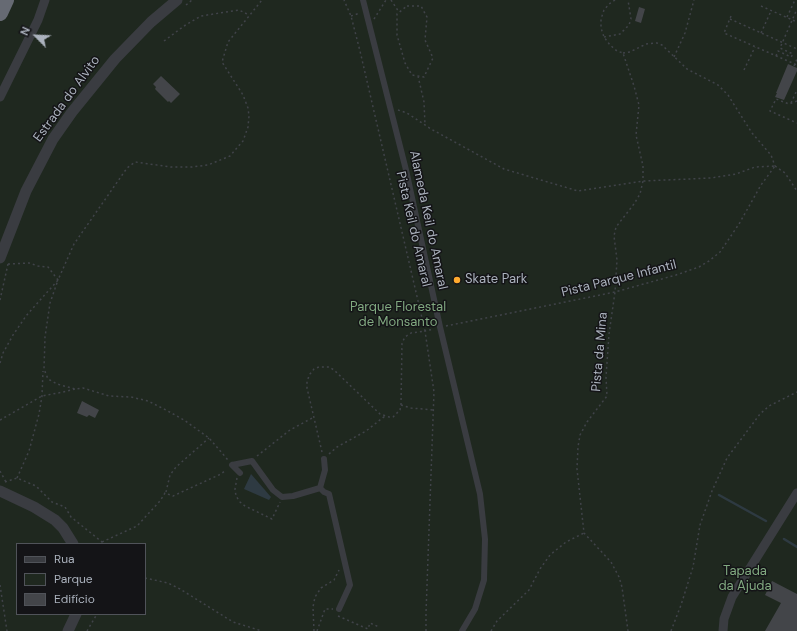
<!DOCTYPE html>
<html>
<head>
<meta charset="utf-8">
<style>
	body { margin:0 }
	#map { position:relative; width:797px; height:631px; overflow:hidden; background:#191a1c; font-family:"DM Sans",sans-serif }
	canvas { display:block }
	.legend { position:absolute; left:16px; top:543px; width:130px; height:72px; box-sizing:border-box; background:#141417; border:1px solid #505359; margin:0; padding:5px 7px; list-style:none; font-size:12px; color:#abb2bd }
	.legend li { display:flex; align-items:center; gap:8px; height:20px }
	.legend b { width:20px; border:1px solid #505359 }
	.north { position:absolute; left:16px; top:16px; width:40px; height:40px; -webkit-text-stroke:3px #141417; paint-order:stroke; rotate:294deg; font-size:11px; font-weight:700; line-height:16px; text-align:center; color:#abb2bd }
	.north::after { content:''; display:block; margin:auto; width:14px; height:18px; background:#abb2bd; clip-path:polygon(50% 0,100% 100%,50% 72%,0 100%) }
</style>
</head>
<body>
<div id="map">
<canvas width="797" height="631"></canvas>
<ul class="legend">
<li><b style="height:5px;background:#3a3c41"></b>Rua</li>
<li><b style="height:11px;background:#1f281f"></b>Parque</li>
<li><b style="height:11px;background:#434549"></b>Edifício</li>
</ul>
<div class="north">N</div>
</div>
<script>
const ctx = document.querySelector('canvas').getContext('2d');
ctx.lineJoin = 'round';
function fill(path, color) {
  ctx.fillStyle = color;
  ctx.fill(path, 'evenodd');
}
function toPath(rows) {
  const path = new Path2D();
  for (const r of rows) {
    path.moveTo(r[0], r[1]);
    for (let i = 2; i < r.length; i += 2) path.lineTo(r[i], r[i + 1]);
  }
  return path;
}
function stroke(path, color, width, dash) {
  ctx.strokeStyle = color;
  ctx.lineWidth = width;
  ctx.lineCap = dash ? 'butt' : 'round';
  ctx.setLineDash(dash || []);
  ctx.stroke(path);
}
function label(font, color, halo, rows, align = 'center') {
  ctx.font = font + ' "DM Sans",sans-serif';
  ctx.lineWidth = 3;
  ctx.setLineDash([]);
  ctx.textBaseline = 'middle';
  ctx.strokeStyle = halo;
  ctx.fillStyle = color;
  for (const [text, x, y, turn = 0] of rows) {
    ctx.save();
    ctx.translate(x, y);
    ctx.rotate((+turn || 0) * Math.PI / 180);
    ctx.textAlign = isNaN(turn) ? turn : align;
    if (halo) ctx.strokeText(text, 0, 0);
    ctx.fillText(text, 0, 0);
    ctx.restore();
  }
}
fill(toPath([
	[0,0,797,0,797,631,0,631],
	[17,544,145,544,145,614,17,614]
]), '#1f281f');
fill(toPath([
	[251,474,271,497,269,500,244,489]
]), '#2e3a42');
stroke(toPath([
	[719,495,766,521],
	[784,539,797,547]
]), '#2e3a42', 2.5);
fill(toPath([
	[639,7,645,9,641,23,635,21],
	[788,64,797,68,797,71,784,100,775,97,777,93,776,93],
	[161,76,180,94,171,103,169,101,168,102,155,89,156,87,153,84],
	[82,401,99,410,95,418,89,415,87,417,77,413],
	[772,581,797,594,797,631,765,631,781,603,765,595]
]), '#434549');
stroke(toPath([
	[391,0,399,12],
	[615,0,609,4,604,10,601,19,601,28,604,37,610,45,617,51,623,53,634,86,639,105,636,135,643,166,643,181,640,194,634,204,616,227,614,236,617,260,615,292,609,334,606,377,607,396,587,422,580,435,578,447,577,469,584,533,611,562,619,577,622,587,628,631],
	[186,5,192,0],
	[407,6,421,6,427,17,425,40,433,58,424,77,412,75,405,63,397,35,397,14,407,6],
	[761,6,797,22],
	[351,16,360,13],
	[731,16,724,33,797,65],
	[787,17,795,0],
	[374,19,386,0],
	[730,19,797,49],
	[761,33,771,11],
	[604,37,620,34,629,25,631,19,628,0],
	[164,41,184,26,201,16,239,10,249,15],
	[623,53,630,52,646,44,657,43,662,45,687,69,718,85,728,95,752,133,771,155,775,166],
	[776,56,778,51,791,57,793,54,780,48,797,9],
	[674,57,685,33,694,0],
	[794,66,797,59],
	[744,70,755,47],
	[418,76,424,102,425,125],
	[797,101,789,104,776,99,770,111,797,123],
	[791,103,797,90],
	[398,110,407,113,431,129,504,169,578,191,643,181,711,178,736,174,755,167,775,166],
	[775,166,785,173,797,191],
	[8,264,29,263,38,266,48,267,58,280,50,303,45,337,44,369,48,379,57,384,75,389,83,388,109,396,131,397,148,401,166,410,184,420,209,438,228,460],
	[0,300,8,264],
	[446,326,615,292,676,275,699,267,709,261,720,252,739,224,761,185,775,166],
	[0,363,3,353,13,335,26,316,58,280,74,244,127,168,135,162,171,167,192,167,208,165,230,156,243,141,248,127,249,116,248,108,243,95,222,62,228,42,262,0],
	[401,405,411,408,433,410],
	[0,420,42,396,63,392,75,389],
	[322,452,307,388,307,381,310,374,314,369,319,367,329,367,334,370,380,414,389,417,393,417,400,410,401,405,402,343,405,337,411,333,425,331,360,51,351,16,344,0],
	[329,454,337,447,366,431,385,416],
	[257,456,290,430,314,417],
	[0,471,6,482],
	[17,478,29,451,39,414,42,396,43,371],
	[237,478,235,489,236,496,240,502,245,506,272,519,280,502],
	[5,482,17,478,36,486,52,502,65,507,71,517,102,542,103,544],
	[166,492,170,475,176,467,209,438],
	[102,542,137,526,160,501,165,493,173,496,221,474,226,470],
	[145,578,168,583,180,589,233,622,262,631],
	[0,585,7,631],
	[338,616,368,629,370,623,379,627],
	[87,631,97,614],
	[314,631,313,607,315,597,321,588,334,580,339,570],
	[317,631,325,609,333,609],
	[426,631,426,613,434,392,425,331,434,329],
	[491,631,497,621,529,590,540,569,550,555,566,542,584,533],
	[671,631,681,605,693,567,700,525,712,491,727,458,760,414,769,406,797,392]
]), '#404349', 1.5, [2, 3]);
stroke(toPath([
	[363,0,406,170,440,327,480,494,485,539,484,580,475,609,462,631],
	[232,465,252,461,273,490,282,497,293,496,320,488,325,470,324,459],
	[232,465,240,473],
	[320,488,324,492,329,494,350,585,339,609]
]), '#3a3c41', 6);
stroke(toPath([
	[0,97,38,20,45,0],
	[723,631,724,619,732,597,797,493]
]), '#3a3c41', 9);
stroke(toPath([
	[0,258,26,191,53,139,72,112,115,59,151,22,177,0],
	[0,491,34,507,55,520,63,528,73,544],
	[68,631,76,614]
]), '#3a3c41', 11);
stroke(toPath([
	[0,13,6,0]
]), '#666a73', 16);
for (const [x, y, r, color] of [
	[457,280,4,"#ffaa2e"]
]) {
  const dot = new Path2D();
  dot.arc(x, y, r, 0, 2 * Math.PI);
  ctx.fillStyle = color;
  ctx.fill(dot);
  stroke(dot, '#141417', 1.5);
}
label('13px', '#abb2bd', '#141417', [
	["Estrada do Alvito",67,99,-54],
	["Alameda Keil do Amaral",428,220,78],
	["Pista Keil do Amaral",413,229,77],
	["Pista Parque Infantil",619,279,-14],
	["Pista da Mina",600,352,-85]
]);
label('13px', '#abb2bd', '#141417', [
	["Skate Park",465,280]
], 'left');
label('13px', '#81a980', '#141417', [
	["Parque Florestal",398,308],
	["de Monsanto",398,323],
	["Tapada",745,572],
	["da Ajuda",745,587]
]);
</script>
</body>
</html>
